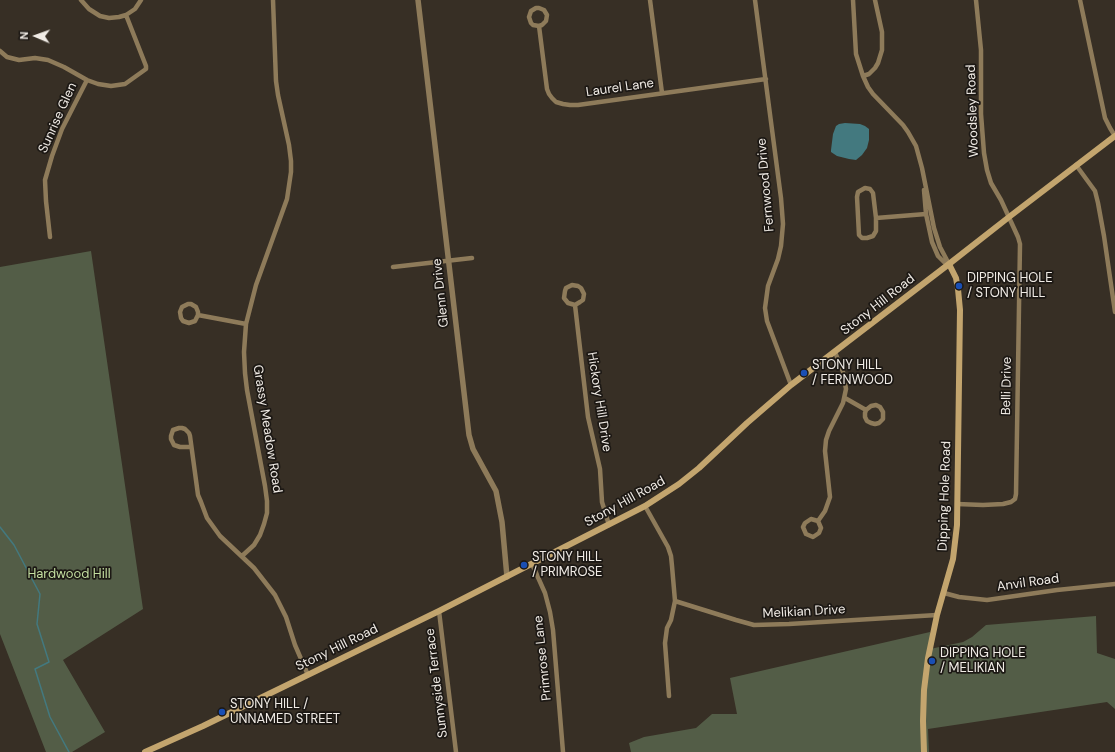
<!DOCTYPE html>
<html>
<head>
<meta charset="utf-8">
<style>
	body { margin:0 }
	#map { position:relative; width:1115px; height:752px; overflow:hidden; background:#372f25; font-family:"DM Sans",sans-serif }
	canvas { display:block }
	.north { position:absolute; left:16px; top:16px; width:40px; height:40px; -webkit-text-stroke:3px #1c1814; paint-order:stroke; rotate:272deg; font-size:11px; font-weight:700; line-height:16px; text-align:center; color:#f0ebe5 }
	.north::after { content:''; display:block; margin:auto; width:14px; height:18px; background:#f0ebe5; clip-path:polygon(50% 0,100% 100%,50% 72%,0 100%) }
</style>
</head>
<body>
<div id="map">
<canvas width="1115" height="752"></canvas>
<div class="north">N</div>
</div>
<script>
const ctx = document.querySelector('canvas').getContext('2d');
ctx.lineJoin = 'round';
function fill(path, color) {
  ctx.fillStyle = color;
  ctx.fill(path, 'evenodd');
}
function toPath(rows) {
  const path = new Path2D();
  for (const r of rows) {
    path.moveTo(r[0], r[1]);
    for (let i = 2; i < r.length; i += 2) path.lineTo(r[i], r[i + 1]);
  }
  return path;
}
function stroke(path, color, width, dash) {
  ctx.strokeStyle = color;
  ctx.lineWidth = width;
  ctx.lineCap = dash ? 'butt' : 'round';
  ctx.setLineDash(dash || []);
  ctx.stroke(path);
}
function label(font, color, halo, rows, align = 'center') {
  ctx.font = font + ' "DM Sans",sans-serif';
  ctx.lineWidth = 3.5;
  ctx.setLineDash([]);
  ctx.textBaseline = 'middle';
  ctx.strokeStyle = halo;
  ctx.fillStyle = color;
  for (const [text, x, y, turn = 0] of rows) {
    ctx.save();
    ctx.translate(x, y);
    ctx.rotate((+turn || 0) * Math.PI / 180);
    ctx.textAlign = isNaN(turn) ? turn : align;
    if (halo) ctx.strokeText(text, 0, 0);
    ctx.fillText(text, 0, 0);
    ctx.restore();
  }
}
fill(toPath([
	[91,251,143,609,63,660,105,732,72,752,46,752,0,634,0,267],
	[1096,616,1097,653,1115,659,1115,709,1107,702,928,729,929,752,631,752,629,743,644,737,696,728,712,714,737,714,730,678,930,632,930,649,963,642,972,637,986,625]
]), '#535d47');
fill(toPath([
	[845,123,860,124,865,126,869,129,869,140,867,148,862,155,856,160,849,159,837,156,831,152,831,150,833,134,836,126,839,124]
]), '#43797f');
stroke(toPath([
	[0,527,14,545,40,594,37,624,49,662,35,669,50,717,69,752]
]), '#43797f', 1.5);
stroke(toPath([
	[81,0,89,9,100,16,109,18,119,17,126,15,135,9,141,0],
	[650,0,662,93],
	[755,0,781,198,783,224,781,246,778,259,768,286,765,308,767,321,791,385],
	[853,0,856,54,863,76,868,87,873,94,903,125,908,132,916,146,922,168,934,228,940,247,949,264],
	[1080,0,1105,118,1110,128,1115,136],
	[539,26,542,25,546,21,547,15,544,10,539,8,536,8,531,11,529,17,531,23,533,25,539,26,547,89,549,94,552,98,556,102,563,104,570,105,578,105,766,79],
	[0,51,7,57,19,60,35,58,48,60,64,67,87,80,98,84,111,86,125,84,146,69,146,66,126,15],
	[863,76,869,74,875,68,878,63,882,50,882,32,875,0],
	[1076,165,1095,191,1098,203,1104,236,1115,312],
	[924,190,926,214,932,242,938,256,945,263,949,264],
	[876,218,876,231,873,236,867,238,862,238,859,235,857,197,858,192,865,188,870,189,873,193,876,218,926,214],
	[50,237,46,201,45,180,52,156,62,129,87,80],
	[393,267,472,258],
	[575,305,580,302,583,300,584,294,581,288,578,286,572,285,566,288,565,291,564,298,568,303,575,305,588,417,600,469,602,502,609,525],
	[198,315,195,321,189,323,183,321,181,318,180,312,182,307,188,304,191,304,196,307,198,312,198,315,246,324],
	[845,398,866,410,871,406,876,405,880,407,883,412,883,419,879,423,875,424,871,423,867,421,865,417,865,413,866,410],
	[191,447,180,447,174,445,171,439,171,436,173,430,179,428,182,428,185,429,189,433,190,436,198,495,201,502,207,518,220,536,254,568,275,595,286,617,295,645,308,675],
	[957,504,983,505,1003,504,1011,502,1015,499,1016,494,1020,244,1018,237,1001,200,991,183,987,170,984,153,981,114,981,50,976,0],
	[645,506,668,547,671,556,672,566,675,601,671,620,667,628,665,643,669,696],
	[818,521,821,528,819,533,813,537,806,534,803,527,805,523,811,519,818,521,825,511,830,497,825,451,826,440,829,431,843,403,846,389,843,372,835,352],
	[242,556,254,545,260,535,264,524,267,513,267,501,265,486,247,390,245,373,244,352,246,324,256,285,287,199,291,172,291,161,289,145,278,95,276,81,273,0],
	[532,564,545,593,550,612,553,630,563,752],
	[944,593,959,597,987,600,1057,590,1115,584],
	[675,601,736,620,754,625,789,624,937,615],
	[439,611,456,752]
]), '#8e7b5a', 4.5);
stroke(toPath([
	[418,0,469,435,473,449,496,491,502,522,507,577]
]), '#8e7b5a', 5.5);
stroke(toPath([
	[145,752,203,726,439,611,645,506,679,484,699,468,747,423,791,385,949,264,1009,217,1115,136],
	[924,752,923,721,924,690,928,658,937,615,953,559,957,525,960,310,958,289,956,278,949,264]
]), '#c3a56e', 6);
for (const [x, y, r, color] of [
	[959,286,4,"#1a4fb4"],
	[804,373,4,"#1a4fb4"],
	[524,565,4,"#1a4fb4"],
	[932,661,4,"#1a4fb4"],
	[222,712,4,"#1a4fb4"]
]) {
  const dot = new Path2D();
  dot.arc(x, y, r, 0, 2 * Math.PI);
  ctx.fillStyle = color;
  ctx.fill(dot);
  stroke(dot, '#1c1814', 1.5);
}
label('13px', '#f0ebe5', '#1c1814', [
	["Laurel Lane",620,88,-8],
	["Woodsley Road",973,111,-92],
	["Sunrise Glen",58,118,-66],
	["Fernwood Drive",766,185,-95],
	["Glenn Drive",441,293,-96],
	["Stony Hill Road",878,305,-38],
	["Belli Drive",1007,386,-89],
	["Hickory Hill Drive",599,402,81],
	["Grassy Meadow Road",267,429,81],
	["Dipping Hole Road",945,496,-88],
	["Stony Hill Road",625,502,-29],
	["Anvil Road",1028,583,-8],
	["Melikian Drive",804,612,-3],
	["Stony Hill Road",337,648,-26],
	["Primrose Lane",543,658,-96],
	["Sunnyside Terrace",437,683,-97]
]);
label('13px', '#f0ebe5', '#1c1814', [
	["DIPPING HOLE",967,279],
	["/ STONY HILL",967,294],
	["STONY HILL",812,366],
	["/ FERNWOOD",812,381],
	["STONY HILL",532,558],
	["/ PRIMROSE",532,573],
	["DIPPING HOLE",940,654],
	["/ MELIKIAN",940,669],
	["STONY HILL /",230,705],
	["UNNAMED STREET",230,720]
], 'left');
label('13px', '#c3dea0', '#1c1814', [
	["Hardwood Hill",69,575]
]);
</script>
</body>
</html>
